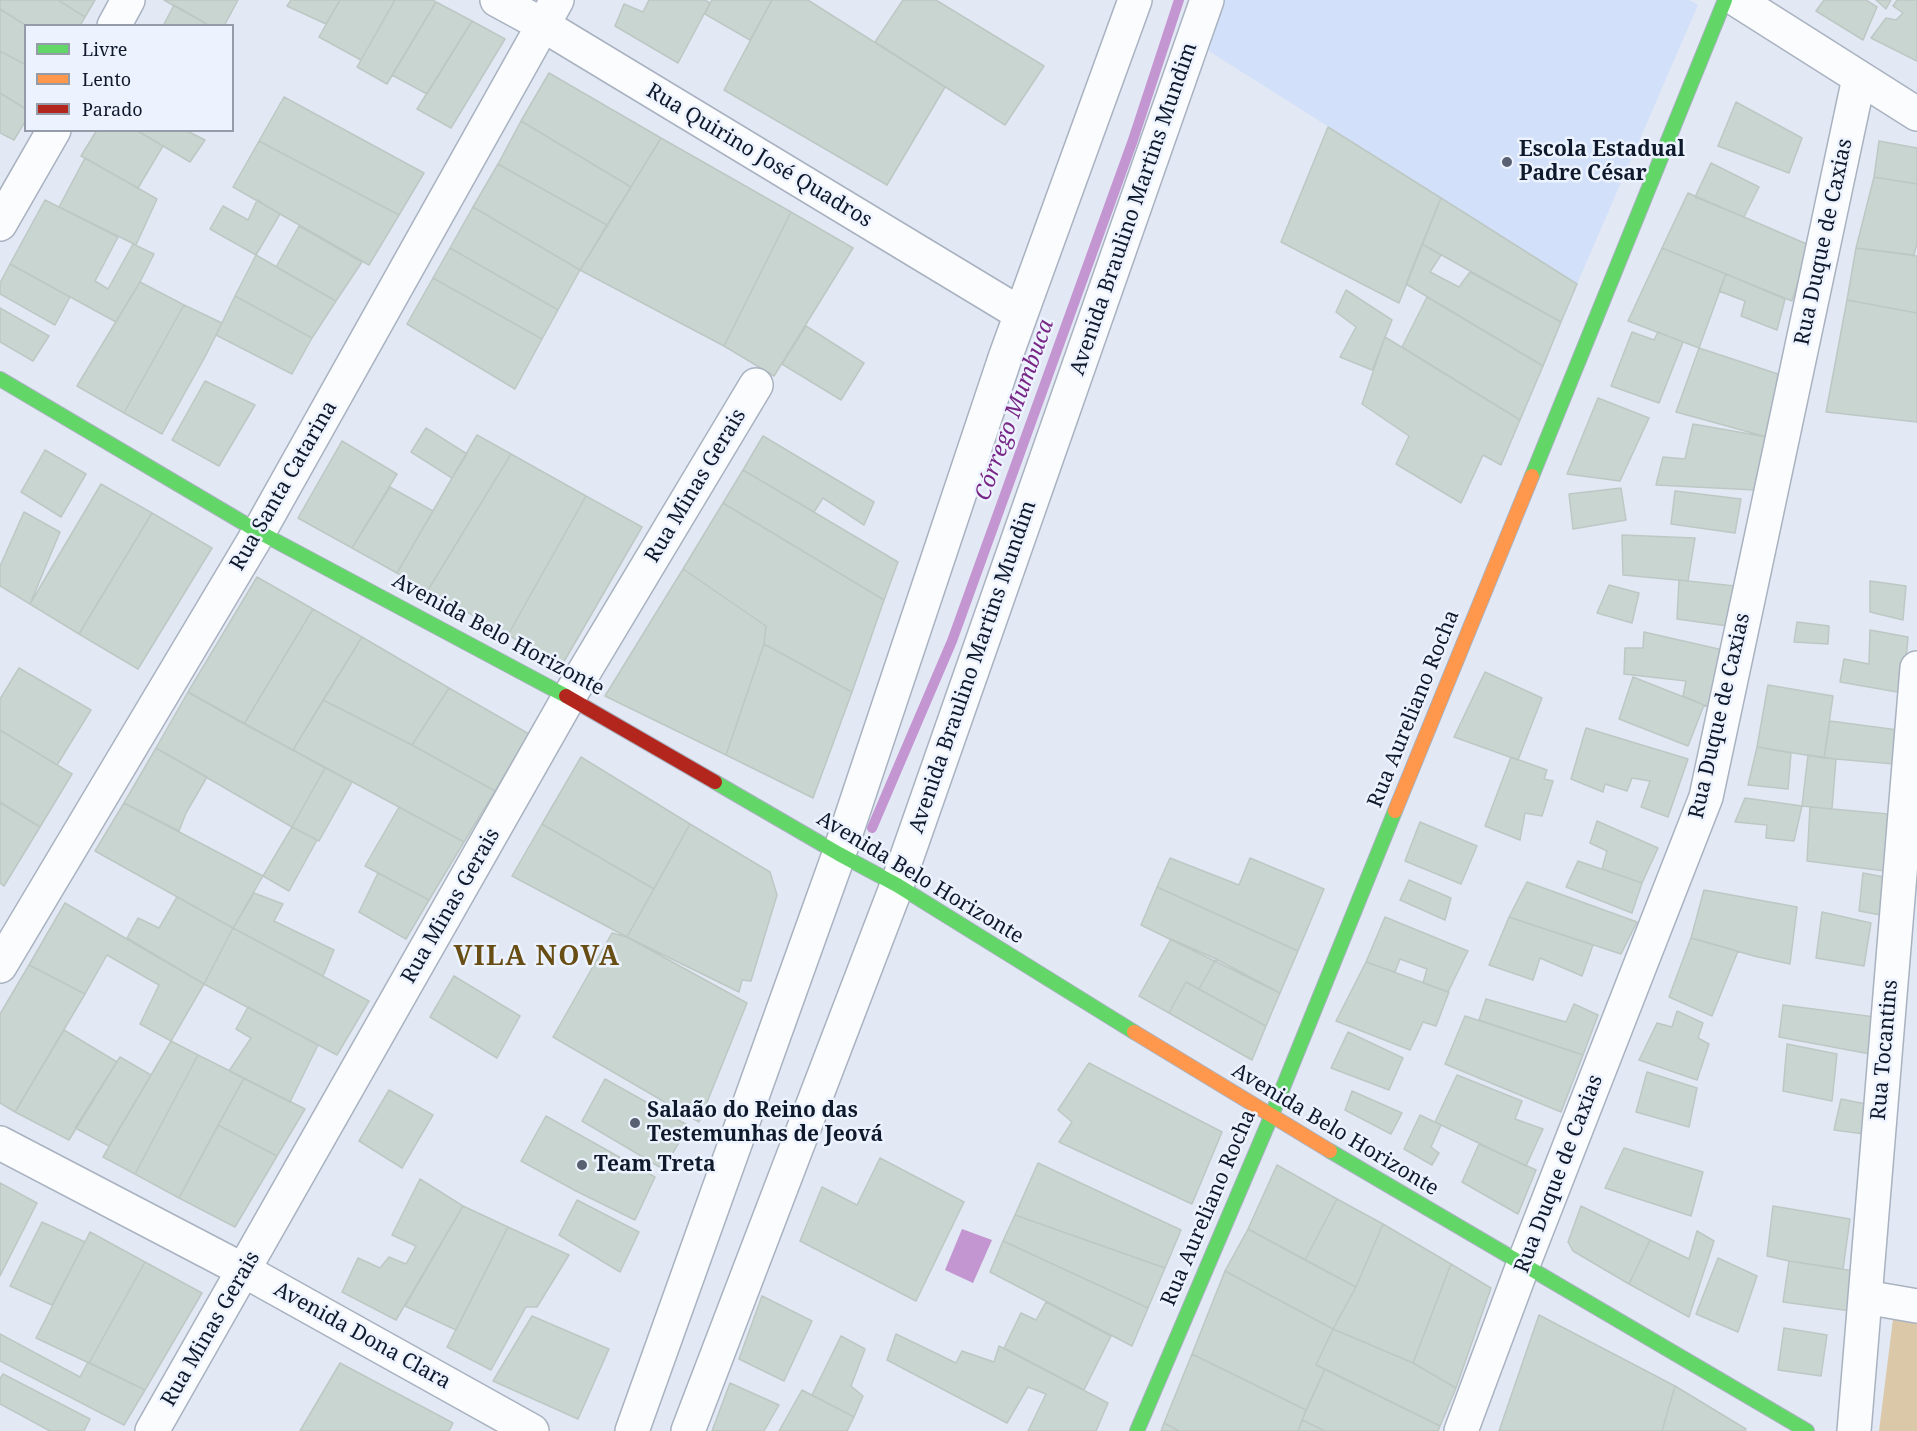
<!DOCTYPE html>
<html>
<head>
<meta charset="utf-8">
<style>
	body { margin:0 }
	#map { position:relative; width:1917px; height:1431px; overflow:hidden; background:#e2e8f4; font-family:"Noto Serif",serif }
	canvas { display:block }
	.legend { position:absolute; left:24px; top:24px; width:210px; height:108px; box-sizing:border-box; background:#edf3fe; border:2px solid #949caa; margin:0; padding:8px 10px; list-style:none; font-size:18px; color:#0e192c }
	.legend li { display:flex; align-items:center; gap:12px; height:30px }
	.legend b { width:30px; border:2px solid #949caa }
</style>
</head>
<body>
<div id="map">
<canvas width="1917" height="1431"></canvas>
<ul class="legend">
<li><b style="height:8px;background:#63d668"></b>Livre</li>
<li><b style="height:8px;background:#ff974d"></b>Lento</li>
<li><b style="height:8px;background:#b3261e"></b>Parado</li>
</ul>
</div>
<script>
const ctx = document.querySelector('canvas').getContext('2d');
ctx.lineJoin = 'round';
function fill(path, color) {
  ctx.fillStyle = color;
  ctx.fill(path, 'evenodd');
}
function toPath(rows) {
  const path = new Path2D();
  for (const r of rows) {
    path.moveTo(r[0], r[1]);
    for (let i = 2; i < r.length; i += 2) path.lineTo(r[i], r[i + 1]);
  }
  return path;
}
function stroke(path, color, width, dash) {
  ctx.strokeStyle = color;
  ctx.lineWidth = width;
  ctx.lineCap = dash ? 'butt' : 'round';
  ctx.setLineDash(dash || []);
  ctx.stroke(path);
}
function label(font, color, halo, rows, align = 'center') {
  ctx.font = font + ' "Noto Serif",serif';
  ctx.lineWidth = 5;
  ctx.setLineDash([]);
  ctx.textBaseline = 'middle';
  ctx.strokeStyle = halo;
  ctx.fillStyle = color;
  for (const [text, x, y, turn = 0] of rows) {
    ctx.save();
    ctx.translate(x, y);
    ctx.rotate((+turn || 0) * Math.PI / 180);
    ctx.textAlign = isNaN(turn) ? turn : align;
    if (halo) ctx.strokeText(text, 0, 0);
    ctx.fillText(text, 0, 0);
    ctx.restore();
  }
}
fill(toPath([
	[1223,0,1689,0,1698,5,1577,284,1204,48]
]), '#d2e0fa');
fill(toPath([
	[1893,1319,1917,1323,1917,1431,1879,1431]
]), '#dac8a8');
fill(toPath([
	[962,1229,992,1240,973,1283,945,1270]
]), '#c396d1');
stroke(toPath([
	[872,828,952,641,1133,140,1179,0]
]), '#c396d1', 10);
const building = toPath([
	[0,0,58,0,85,17,80,26,27,26,0,9,0,0],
	[58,0,95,0,85,17,58,0],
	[164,0,238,0,224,26,210,26,164,0],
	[291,0,340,0,326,24,287,6,291,0],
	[340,0,395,0,361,60,319,37,340,0],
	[395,0,433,0,436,2,387,84,357,67,395,0],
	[649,0,705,0,710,3,678,63,615,26,624,4,643,12,649,0],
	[712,0,772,0,750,40,705,14,712,0],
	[772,0,808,0,945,87,887,185,724,90,772,0],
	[903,0,936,0,1044,66,1005,125,875,42,903,0],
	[1824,0,1866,0,1877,7,1863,40,1816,11,1824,0],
	[1876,0,1891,0,1886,9,1876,0],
	[1897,0,1917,0,1917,61,1871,38,1886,18,1896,20,1903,13,1893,6,1897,0],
	[436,2,472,21,427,94,392,75,436,2],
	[174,5,210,26,163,26,174,5],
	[0,9,27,26,26,26,26,65,0,51,0,9],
	[472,21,505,39,451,128,417,109,472,21],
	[0,51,26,65,26,109,0,93,0,51],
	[549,73,661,138,631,187,521,121,549,73],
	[0,93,26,109,26,120,14,140,0,133,0,93],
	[284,97,424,173,399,215,259,141,284,97],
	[1736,102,1802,138,1789,173,1718,146,1736,102],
	[521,121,631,187,607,225,498,164,521,121],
	[1328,127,1441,198,1399,303,1281,242,1328,127],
	[97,130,136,130,163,146,138,188,81,156,97,130],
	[136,130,185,130,205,140,190,162,136,130],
	[661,138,791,212,724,346,580,270,661,138],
	[259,141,399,215,369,265,233,187,259,141],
	[1879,141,1917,148,1917,184,1874,177,1879,141],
	[85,158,157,199,136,245,59,207,85,158],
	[1711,163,1759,187,1744,217,1695,197,1711,163],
	[498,164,607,225,580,270,473,207,498,164],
	[1874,177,1917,184,1917,243,1914,255,1856,248,1874,177],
	[1688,193,1809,245,1792,301,1662,248,1688,193],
	[1441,198,1577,284,1561,322,1422,244,1441,198],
	[45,200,118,237,95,281,108,289,133,244,154,254,140,282,116,322,10,264,45,200],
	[257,200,280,214,256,255,210,229,223,206,248,220,257,200],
	[473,207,580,270,558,310,450,248,473,207],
	[791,212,853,248,774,376,724,346,791,212],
	[299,226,362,262,336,301,276,267,299,226],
	[1422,244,1441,255,1430,272,1459,287,1470,272,1561,322,1543,366,1406,284,1422,244],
	[450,248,558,310,542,339,433,278,450,248],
	[1662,248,1726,274,1699,348,1628,321,1662,248],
	[1856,248,1917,256,1917,313,1847,300,1856,248],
	[256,255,336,301,312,338,235,296,256,255],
	[10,264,70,297,55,325,0,294,0,283,10,264],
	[1726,274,1785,299,1777,330,1741,316,1745,301,1719,291,1726,274],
	[433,278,542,339,515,389,407,324,433,278],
	[140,282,184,305,124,413,77,386,140,282],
	[1346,290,1392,320,1372,370,1340,357,1356,327,1336,312,1346,290],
	[235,296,312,338,292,374,216,335,235,296],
	[1427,297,1543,366,1520,420,1402,347,1427,297],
	[1847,300,1917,313,1917,422,1826,412,1847,300],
	[184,305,222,323,206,355,162,434,124,413,184,305],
	[0,308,49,336,33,361,0,342,0,308],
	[806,326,864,363,841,400,782,364,806,326],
	[1632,332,1654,340,1658,332,1683,342,1659,403,1611,386,1632,332],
	[1385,337,1520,420,1501,465,1483,455,1461,503,1396,464,1409,436,1362,404,1385,337],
	[1699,348,1778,374,1767,437,1676,412,1699,348],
	[205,381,255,405,219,466,172,440,205,381],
	[1598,398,1649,418,1620,481,1567,474,1598,398],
	[1693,424,1767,437,1755,490,1656,485,1663,457,1685,459,1693,424],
	[426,428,467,454,452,478,411,452,426,428],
	[477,435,511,454,428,590,397,573,477,435],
	[763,436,874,502,864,525,823,498,814,512,743,470,763,436],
	[342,441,397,474,352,548,298,518,342,441],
	[45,450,86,474,61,517,21,492,45,450],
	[511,454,586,496,508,635,428,590,511,454],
	[743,470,898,562,884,600,723,503,743,470],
	[101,484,152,513,79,634,30,604,101,484],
	[390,487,433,511,397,573,352,548,390,487],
	[1621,488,1626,520,1573,529,1569,494,1621,488],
	[1675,491,1741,499,1735,533,1671,524,1675,491],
	[586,496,642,527,562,665,508,635,586,496],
	[723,503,884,600,852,692,764,644,766,626,683,569,723,503],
	[24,512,60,532,30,604,0,586,0,566,24,512],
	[152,513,212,548,138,669,79,634,152,513],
	[1622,535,1695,538,1688,581,1623,575,1622,535],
	[683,569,766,626,764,644,726,755,605,696,683,569],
	[257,577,313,609,244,724,188,692,257,577],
	[1679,580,1735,586,1728,626,1677,619,1679,580],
	[1870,581,1906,586,1903,620,1870,612,1870,581],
	[1609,585,1639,593,1632,623,1597,613,1609,585],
	[313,609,362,637,293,750,244,724,313,609],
	[1797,622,1829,626,1828,644,1794,642,1797,622],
	[1870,630,1908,637,1903,693,1840,682,1844,659,1869,664,1870,630],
	[1644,632,1723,650,1711,708,1683,696,1686,681,1624,674,1625,648,1643,648,1644,632],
	[362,637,449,688,412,745,323,700,362,637],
	[764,644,852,692,813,798,726,755,764,644],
	[19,668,91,710,57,765,0,730,0,699,19,668],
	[1485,672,1542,698,1518,760,1454,737,1485,672],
	[1633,677,1704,705,1688,746,1619,719,1633,677],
	[1768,685,1833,696,1824,758,1757,747,1768,685],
	[449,688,529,734,495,791,412,745,449,688],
	[188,692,325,768,292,827,156,748,188,692],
	[323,700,412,745,495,791,464,842,293,750,323,700],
	[1830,721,1898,730,1894,764,1824,758,1830,721],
	[1586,728,1688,759,1668,817,1641,807,1650,781,1632,778,1627,791,1605,784,1603,792,1571,779,1586,728],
	[0,730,72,774,40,827,0,803,0,730],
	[1757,747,1791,753,1788,789,1748,785,1757,747],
	[156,748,207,777,186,813,179,831,124,803,156,748],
	[1808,755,1836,759,1832,809,1802,806,1808,755],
	[581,757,690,824,654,889,542,824,581,757],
	[1511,757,1547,770,1544,779,1553,781,1542,816,1525,813,1520,840,1485,826,1511,757],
	[325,768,352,782,319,841,292,827,325,768],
	[1745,798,1802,806,1794,841,1766,838,1767,825,1735,822,1745,798],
	[0,802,40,827,4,886,0,883,0,802],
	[124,803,263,876,233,928,95,851,124,803],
	[399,807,464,842,429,900,365,866,399,807],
	[1810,807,1888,814,1885,871,1807,861,1810,807],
	[1597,821,1658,848,1642,883,1602,869,1607,851,1590,843,1597,821],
	[1420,822,1477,846,1461,884,1405,861,1420,822],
	[542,824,654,889,627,937,512,876,542,824],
	[690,824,770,872,777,895,751,981,742,980,739,992,627,937,690,824],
	[292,827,317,840,289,891,263,876,292,827],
	[1170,858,1239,885,1250,858,1324,889,1298,951,1157,887,1170,858],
	[1578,861,1642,883,1632,913,1566,887,1578,861],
	[378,873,429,900,406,939,359,912,378,873],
	[1863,873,1884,877,1881,915,1859,911,1863,873],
	[1409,880,1451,898,1445,920,1400,900,1409,880],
	[1527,882,1637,922,1621,954,1509,917,1527,882],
	[1157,887,1298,951,1280,993,1141,925,1157,887],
	[1704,890,1797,907,1790,964,1754,956,1691,938,1704,890],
	[254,893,283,904,274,921,334,950,323,976,233,928,254,893],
	[177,897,233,928,204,984,127,938,138,918,159,928,177,897],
	[65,903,204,984,171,1041,140,1024,159,985,107,955,85,994,29,965,65,903],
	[1822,912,1871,923,1864,966,1816,958,1822,912],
	[1385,917,1468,951,1448,992,1423,983,1427,969,1419,966,1400,959,1395,972,1366,962,1385,917],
	[1509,917,1593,945,1582,976,1540,958,1533,980,1489,965,1509,917],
	[233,928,369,1001,337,1055,204,984,233,928],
	[612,933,627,937,747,1003,699,1122,553,1037,612,933],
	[1691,938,1738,951,1712,1016,1669,997,1691,938],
	[1171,939,1216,959,1199,989,1186,982,1169,1013,1139,996,1171,939],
	[1216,959,1280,993,1266,1026,1199,989,1216,959],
	[1366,962,1449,992,1436,1026,1423,1022,1410,1050,1336,1021,1366,962],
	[29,965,85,994,15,1112,0,1103,0,1014,29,965],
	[454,976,520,1016,497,1058,430,1017,454,976],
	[1186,982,1266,1026,1252,1060,1169,1013,1186,982],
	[1486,999,1566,1022,1574,1004,1598,1015,1583,1055,1479,1020,1486,999],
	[1783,1005,1875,1017,1870,1054,1779,1037,1783,1005],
	[248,1007,318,1045,290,1102,229,1071,251,1038,236,1029,248,1007],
	[1677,1011,1703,1023,1698,1038,1709,1044,1697,1080,1639,1060,1657,1023,1672,1027,1677,1011],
	[1465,1016,1583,1055,1561,1112,1445,1064,1465,1016],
	[64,1030,117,1062,69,1140,15,1112,64,1030],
	[1348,1032,1403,1058,1389,1090,1331,1068,1348,1032],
	[171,1041,198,1055,135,1174,103,1157,171,1041],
	[1787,1044,1837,1054,1832,1101,1783,1091,1787,1044],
	[198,1055,244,1078,179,1198,135,1174,198,1055],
	[120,1057,151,1075,109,1146,75,1128,120,1057],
	[1089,1063,1222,1132,1192,1204,1059,1142,1072,1122,1058,1110,1089,1063],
	[1647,1072,1697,1088,1689,1127,1636,1112,1647,1072],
	[1457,1075,1522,1101,1515,1119,1543,1129,1526,1166,1435,1122,1457,1075],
	[244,1078,305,1109,277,1156,218,1125,244,1078],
	[605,1079,689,1126,663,1169,582,1121,605,1079],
	[389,1090,433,1115,402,1168,359,1141,389,1090],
	[1352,1091,1402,1113,1391,1134,1345,1110,1352,1091],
	[1841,1099,1866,1104,1864,1134,1834,1130,1841,1099],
	[1420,1115,1441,1125,1431,1147,1439,1153,1432,1165,1404,1149,1420,1115],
	[546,1116,655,1177,635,1220,576,1191,521,1161,546,1116],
	[218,1125,277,1156,235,1227,179,1198,218,1125],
	[1479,1144,1536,1170,1518,1214,1462,1182,1479,1144],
	[1624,1148,1703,1172,1691,1216,1605,1188,1624,1148],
	[880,1158,964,1202,916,1301,800,1241,822,1187,857,1205,880,1158],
	[1038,1163,1181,1230,1165,1268,1015,1215,1038,1163],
	[1277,1165,1337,1199,1305,1260,1248,1229,1277,1165],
	[420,1179,463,1206,396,1320,342,1292,358,1258,380,1268,389,1257,406,1264,416,1246,392,1235,420,1179],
	[0,1183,37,1203,0,1276,0,1183],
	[1337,1199,1383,1224,1356,1287,1305,1260,1337,1199],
	[577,1200,639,1232,620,1272,559,1235,577,1200],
	[463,1206,508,1227,456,1330,405,1306,463,1206],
	[1581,1206,1650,1240,1629,1284,1573,1251,1568,1242,1581,1206],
	[1773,1206,1850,1219,1843,1269,1789,1261,1767,1256,1773,1206],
	[1015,1215,1165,1268,1148,1308,1003,1241,1015,1215],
	[42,1222,85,1242,52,1305,10,1286,42,1222],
	[1383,1224,1451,1264,1413,1363,1333,1329,1356,1287,1383,1224],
	[508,1227,569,1255,537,1307,526,1307,491,1370,447,1347,508,1227],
	[1248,1229,1356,1287,1333,1329,1225,1271,1248,1229],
	[1697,1231,1714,1241,1689,1317,1629,1284,1650,1240,1689,1259,1697,1231],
	[90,1232,145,1262,89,1363,36,1338,90,1232],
	[1003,1241,1148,1308,1132,1346,990,1272,1003,1241],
	[1718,1258,1757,1276,1738,1332,1696,1314,1718,1258],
	[1789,1261,1854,1271,1851,1311,1783,1302,1789,1261],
	[145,1262,202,1293,145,1390,89,1363,145,1262],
	[1451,1264,1491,1288,1456,1388,1413,1363,1451,1264],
	[1225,1271,1333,1329,1316,1365,1325,1369,1306,1410,1192,1354,1225,1271],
	[762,1296,812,1321,784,1381,739,1359,762,1296],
	[1046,1302,1111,1336,1084,1390,1004,1348,1021,1313,1036,1320,1046,1302],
	[1539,1315,1675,1386,1662,1431,1499,1431,1539,1315],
	[532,1316,609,1349,578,1419,493,1381,532,1316],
	[1784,1328,1827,1335,1821,1376,1778,1370,1784,1328],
	[1333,1329,1413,1363,1456,1388,1440,1426,1316,1365,1333,1329],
	[0,1334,80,1377,88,1362,145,1390,124,1425,0,1361,0,1334],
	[896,1334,956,1363,962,1351,994,1362,999,1346,1108,1403,1096,1431,1028,1431,1046,1394,1028,1387,1007,1423,887,1360,896,1334],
	[841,1336,865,1349,851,1386,863,1396,854,1417,812,1395,841,1336],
	[1192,1354,1306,1410,1298,1431,1179,1431,1164,1423,1192,1354],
	[340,1363,453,1423,449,1431,300,1431,340,1363],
	[1325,1369,1440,1426,1438,1431,1325,1431,1302,1420,1325,1369],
	[3,1374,90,1419,84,1431,50,1431,0,1404,0,1379,3,1374],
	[730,1383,779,1405,764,1431,712,1431,730,1383],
	[1675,1386,1746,1429,1745,1431,1662,1431,1675,1386],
	[802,1390,854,1417,847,1431,779,1431,802,1390],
	[1302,1420,1325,1431,1298,1431,1302,1420],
	[1164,1423,1179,1431,1161,1431,1164,1423]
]);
fill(building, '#c9d5d0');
stroke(building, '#bdc8c4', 1.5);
const street = toPath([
	[497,0,543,25,1021,314],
	[1737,0,1917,114],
	[114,26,128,0],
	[0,224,54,130],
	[0,966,259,532,557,0],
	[0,1143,245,1271,532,1431],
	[1865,1297,1917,1306],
	[152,1431,569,697,756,385],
	[632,1431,839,854,1005,358,1135,0],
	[688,1431,897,885,1207,0],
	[1461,1431,1523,1265,1706,797,1859,78],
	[1854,1431,1917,668]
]);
const fast = toPath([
	[0,379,259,532,566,696],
	[1532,476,1725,0],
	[715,782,839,854,897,885,1134,1032],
	[1330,1151,1807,1431],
	[1137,1431,1271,1117,1395,811]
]);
const slow = toPath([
	[1395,811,1532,476],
	[1134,1032,1330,1151]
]);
const jam = toPath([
	[566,696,715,782]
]);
stroke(street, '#a9b2c0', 36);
stroke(fast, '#a9b2c0', 16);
stroke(slow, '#a9b2c0', 16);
stroke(jam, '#a9b2c0', 16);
stroke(street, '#fbfcfd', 33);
stroke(fast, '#63d668', 14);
stroke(slow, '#ff974d', 14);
stroke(jam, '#b3261e', 14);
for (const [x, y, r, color] of [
	[1507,162,6,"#586172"],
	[635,1123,6,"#586172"],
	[582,1165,6,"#586172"]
]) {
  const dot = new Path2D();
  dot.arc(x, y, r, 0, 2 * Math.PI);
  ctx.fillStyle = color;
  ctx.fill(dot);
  stroke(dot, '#edf3fe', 2);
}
label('bold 21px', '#0e192c', '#edf3fe', [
	["Escola Estadual",1519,150],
	["Padre César",1519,174],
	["Salaão do Reino das",647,1111],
	["Testemunhas de Jeová",647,1135],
	["Team Treta",594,1165]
], 'left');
label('21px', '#0e192c', '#edf3fe', [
	["Rua Quirino José Quadros",759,156,31],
	["Avenida Braulino Martins Mundim",1134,209,-71],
	["Rua Duque de Caxias",1824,242,-78],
	["Rua Santa Catarina",284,486,-60],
	["Rua Minas Gerais",696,486,-59],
	["Avenida Belo Horizonte",498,635,28],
	["Avenida Braulino Martins Mundim",973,667,-71],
	["Rua Aureliano Rocha",1414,709,-68],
	["Rua Duque de Caxias",1720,716,-77],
	["Avenida Belo Horizonte",920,878,31],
	["Rua Minas Gerais",451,906,-60],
	["Rua Tocantins",1885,1050,-85],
	["Avenida Belo Horizonte",1335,1130,31],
	["Rua Duque de Caxias",1559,1174,-69],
	["Rua Aureliano Rocha",1209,1208,-67],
	["Rua Minas Gerais",211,1329,-60],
	["Avenida Dona Clara",362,1336,29]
]);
label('italic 22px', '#782686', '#edf3fe', [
	["Córrego Mumbuca",1015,410,-70]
]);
ctx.letterSpacing = '1.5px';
label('bold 27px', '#684d14', '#edf3fe', [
	["VILA NOVA",537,957]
]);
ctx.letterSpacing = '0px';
</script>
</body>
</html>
